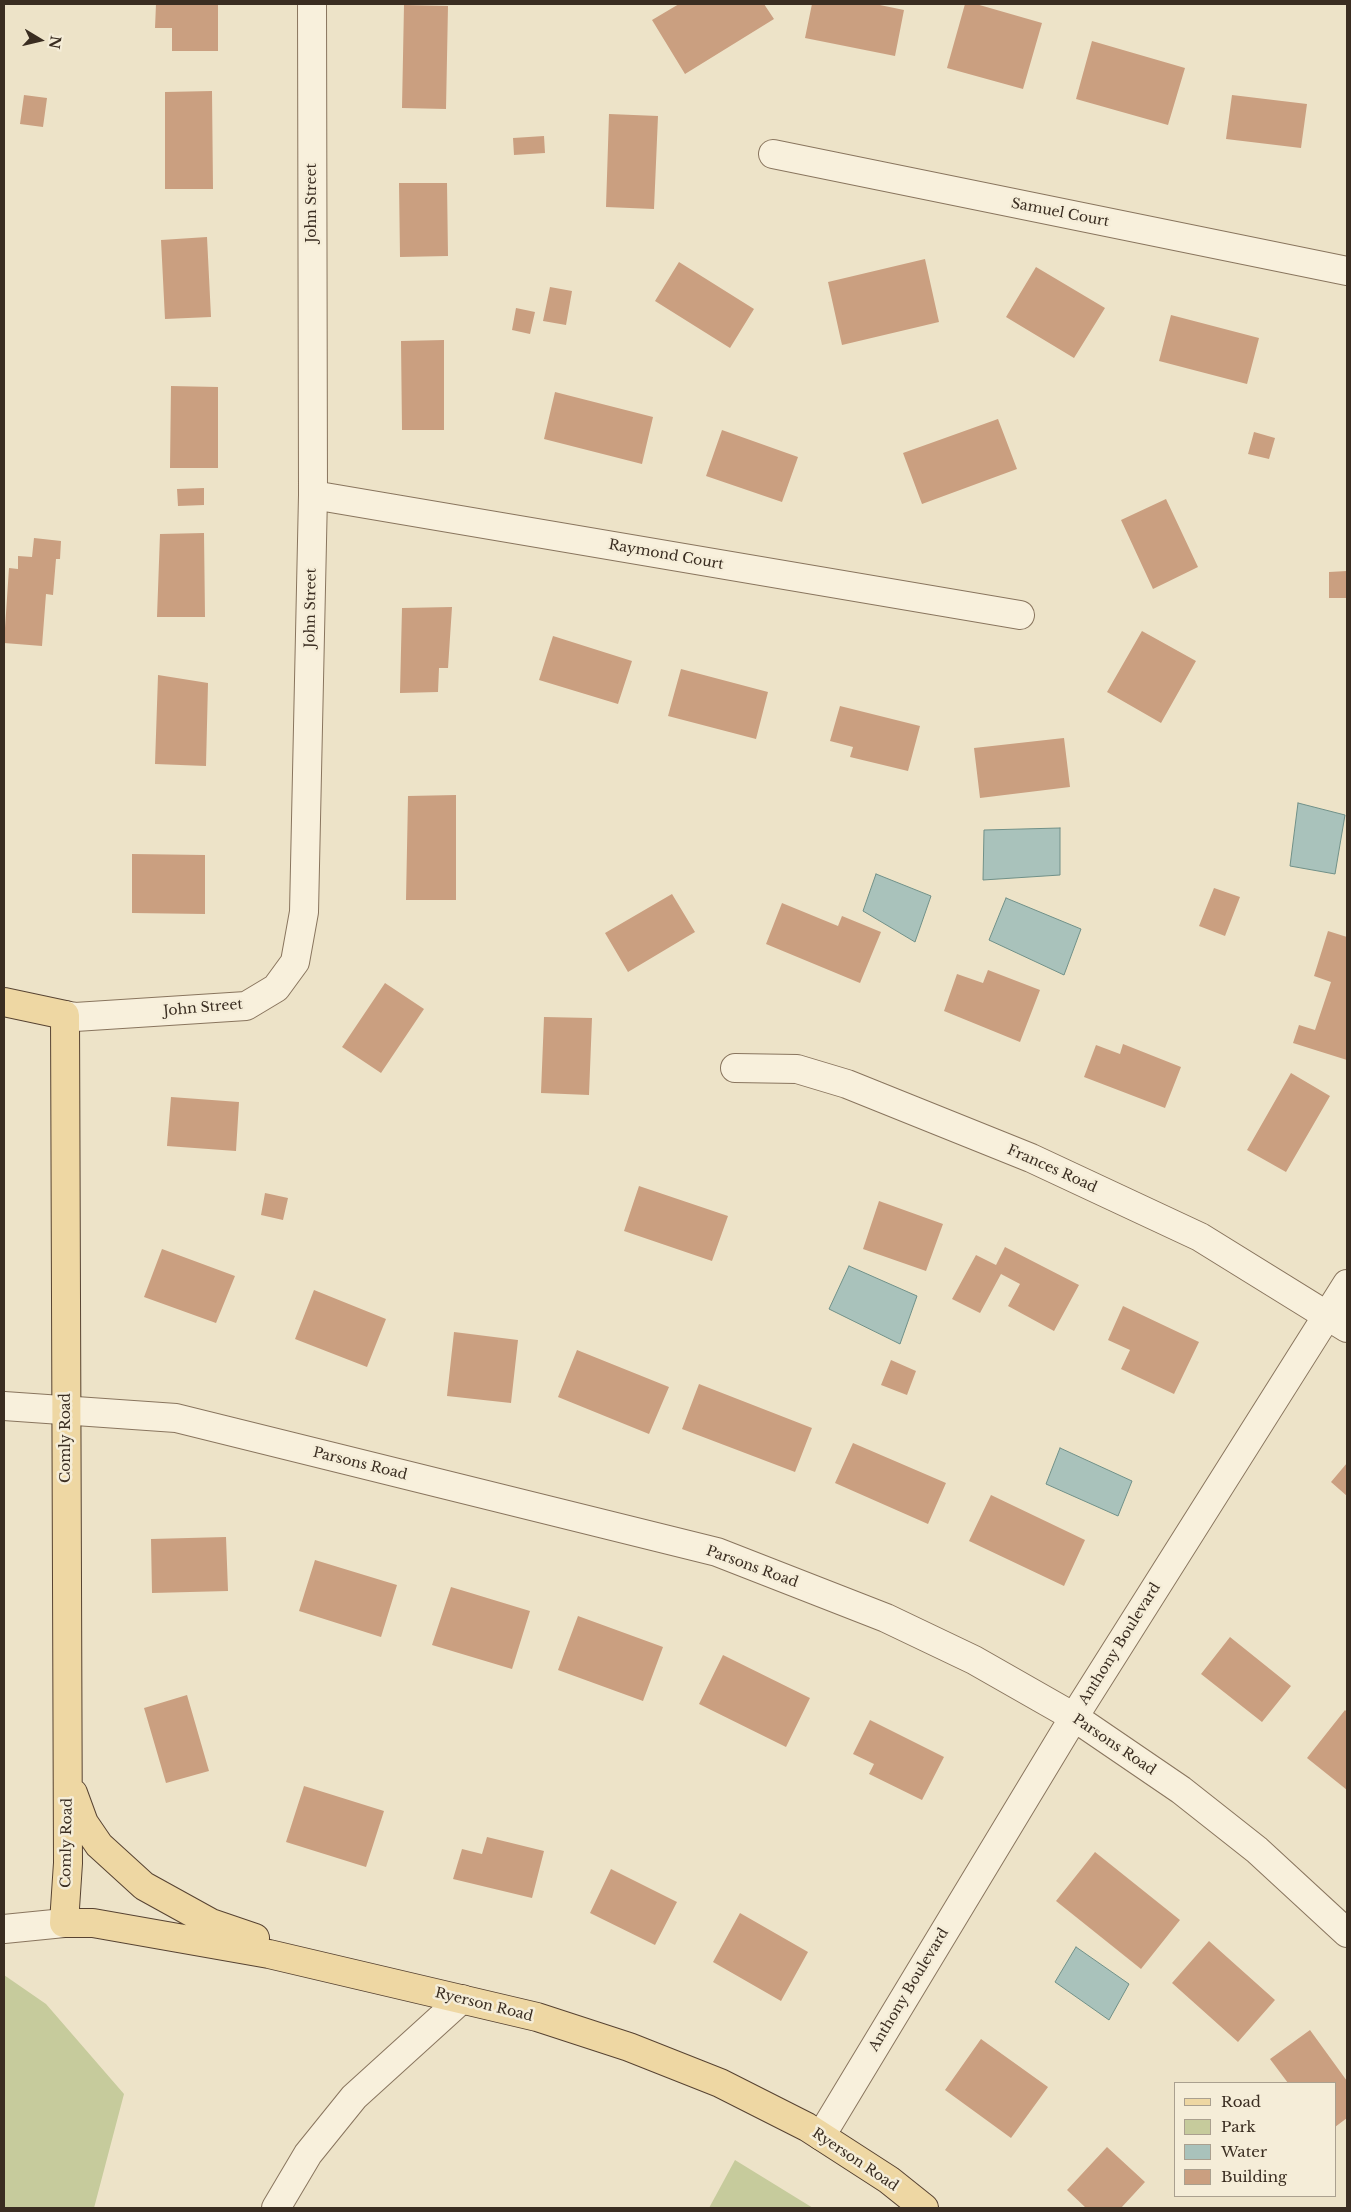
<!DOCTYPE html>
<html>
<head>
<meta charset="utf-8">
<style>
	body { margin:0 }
	#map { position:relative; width:1351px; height:2212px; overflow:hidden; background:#ede3c8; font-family:"Libre Baskerville",serif }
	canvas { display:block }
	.frame { position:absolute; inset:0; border:5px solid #3a2d21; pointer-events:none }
	.legend { position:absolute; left:1174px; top:2082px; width:162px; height:115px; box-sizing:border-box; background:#f5edd8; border:1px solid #aaa08f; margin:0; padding:6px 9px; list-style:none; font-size:15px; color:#3a2d21 }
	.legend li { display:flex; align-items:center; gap:10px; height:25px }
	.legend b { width:25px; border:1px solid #aaa08f }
	.north { position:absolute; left:15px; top:15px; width:50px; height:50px; -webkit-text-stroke:4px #f5edd8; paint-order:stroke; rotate:99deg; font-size:14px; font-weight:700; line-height:20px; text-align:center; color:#3a2d21 }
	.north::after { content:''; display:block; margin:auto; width:18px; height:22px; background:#3a2d21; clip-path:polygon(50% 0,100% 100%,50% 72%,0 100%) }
</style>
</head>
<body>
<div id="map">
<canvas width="1351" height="2212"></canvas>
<div class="frame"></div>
<ul class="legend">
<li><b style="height:6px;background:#eed7a3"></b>Road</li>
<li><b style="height:14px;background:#c6cb9c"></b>Park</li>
<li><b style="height:14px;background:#a9c2bb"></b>Water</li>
<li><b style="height:14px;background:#ca9f80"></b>Building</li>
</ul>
<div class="north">N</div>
</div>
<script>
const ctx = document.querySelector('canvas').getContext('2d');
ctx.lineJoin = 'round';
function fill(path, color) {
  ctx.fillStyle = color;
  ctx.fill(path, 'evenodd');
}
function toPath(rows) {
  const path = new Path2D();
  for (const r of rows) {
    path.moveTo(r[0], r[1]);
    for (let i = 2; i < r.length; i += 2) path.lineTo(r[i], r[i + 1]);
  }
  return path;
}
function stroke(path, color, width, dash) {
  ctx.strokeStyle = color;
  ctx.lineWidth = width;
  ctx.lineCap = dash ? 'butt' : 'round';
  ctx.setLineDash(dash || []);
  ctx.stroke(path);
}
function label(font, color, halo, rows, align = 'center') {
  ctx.font = font + ' "Libre Baskerville",serif';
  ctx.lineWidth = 5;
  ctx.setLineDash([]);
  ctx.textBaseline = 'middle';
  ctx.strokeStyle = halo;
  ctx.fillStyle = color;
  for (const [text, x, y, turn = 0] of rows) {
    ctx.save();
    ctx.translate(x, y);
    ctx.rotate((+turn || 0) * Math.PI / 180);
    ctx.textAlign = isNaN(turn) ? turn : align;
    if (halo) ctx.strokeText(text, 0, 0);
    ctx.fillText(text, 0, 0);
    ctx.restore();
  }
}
fill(toPath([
	[4,1975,46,2004,124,2094,94,2208,4,2208],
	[735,2160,813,2208,709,2208]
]), '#c6cb9c');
const water = toPath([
	[1298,803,1345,815,1335,874,1290,866,1298,803],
	[1060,828,1060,875,983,880,984,830,1060,828],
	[876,874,931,896,915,942,863,911,876,874],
	[1006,898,1081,929,1064,975,989,940,1006,898],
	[849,1266,917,1296,900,1344,829,1309,849,1266],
	[1060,1448,1132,1481,1118,1516,1046,1484,1060,1448],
	[1076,1947,1129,1984,1109,2020,1055,1982,1076,1947]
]);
fill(water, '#a9c2bb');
stroke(water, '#709088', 1);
fill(toPath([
	[156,4,218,4,218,51,172,51,172,28,155,28],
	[679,4,764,4,774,19,685,74,652,20],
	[812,4,875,4,904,10,895,56,805,38],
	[965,4,976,4,1042,23,1023,89,947,68],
	[404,5,448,6,446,109,402,108],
	[1092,41,1185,68,1168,125,1076,99],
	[212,91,213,189,165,189,165,92],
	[24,95,47,98,43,127,20,124],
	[1232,95,1307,104,1301,148,1226,139],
	[609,114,658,116,654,209,606,207],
	[544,136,545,153,514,155,513,138],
	[399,183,447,183,448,256,400,257],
	[207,237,211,317,165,319,161,240],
	[925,259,939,322,842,345,828,282],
	[679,262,754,309,730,348,655,301],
	[1036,267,1105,308,1074,358,1006,317],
	[550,287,572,291,566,325,543,321],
	[516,308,535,312,530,334,512,330],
	[1171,315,1259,338,1247,384,1159,361],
	[444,340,444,430,402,430,401,341],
	[171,386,218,387,218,468,170,468],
	[555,392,653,417,642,464,544,439],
	[998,419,1017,469,922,504,903,453],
	[722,430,798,457,782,502,706,476],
	[1254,432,1275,438,1269,459,1248,454],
	[204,488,204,505,178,506,177,489],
	[1166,499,1198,567,1153,589,1121,520],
	[204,533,205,617,157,617,160,534],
	[34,538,61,541,60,559,56,559,53,595,46,594,42,646,4,643,9,568,18,569,18,556,32,557],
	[1347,571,1347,598,1329,598,1329,572],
	[452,607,448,668,439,668,438,692,400,693,402,608],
	[1142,631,1196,661,1161,723,1107,692],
	[553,636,632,661,618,704,539,680],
	[681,669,768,692,756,739,668,716],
	[158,675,208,683,206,766,155,764],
	[840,706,920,726,908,771,850,757,853,747,830,741],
	[1064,738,1070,787,980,798,974,748],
	[456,795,456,900,406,900,408,796],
	[132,854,205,855,205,914,132,913],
	[1214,888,1240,897,1225,936,1199,926],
	[672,894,695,932,628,972,605,933],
	[782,903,838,926,842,916,881,932,860,983,766,944],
	[1328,931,1347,937,1347,1060,1293,1043,1299,1025,1315,1030,1331,982,1314,976],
	[988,970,1040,990,1020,1042,944,1011,957,974,983,983],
	[385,983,424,1009,381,1073,342,1047],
	[544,1017,592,1018,589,1095,541,1093],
	[1123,1044,1181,1067,1165,1108,1084,1077,1096,1045,1120,1054],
	[1291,1073,1330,1096,1286,1172,1247,1150],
	[171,1097,239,1102,236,1151,167,1146],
	[639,1186,728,1216,712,1261,624,1231],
	[265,1193,288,1198,283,1220,261,1215],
	[879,1201,943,1224,926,1271,863,1249],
	[1005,1247,1079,1285,1054,1331,1008,1306,1020,1284,1001,1274,980,1313,952,1299,976,1255,996,1265],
	[162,1249,235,1276,216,1323,144,1297],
	[314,1290,386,1319,367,1367,295,1339],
	[1123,1306,1199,1342,1174,1394,1121,1369,1130,1350,1108,1340],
	[454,1332,518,1340,511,1403,447,1396],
	[577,1350,669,1387,649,1434,558,1397],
	[891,1360,916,1371,907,1395,881,1385],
	[699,1384,812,1428,795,1472,682,1429],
	[853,1443,946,1483,928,1524,835,1483],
	[1347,1463,1347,1496,1331,1482],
	[991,1495,1085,1540,1064,1586,969,1541],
	[226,1537,228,1591,152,1593,151,1539],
	[315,1560,397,1585,381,1637,299,1611],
	[451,1587,530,1611,512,1669,432,1645],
	[578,1616,663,1647,643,1701,558,1670],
	[1230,1637,1291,1686,1262,1722,1201,1674],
	[723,1655,810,1698,786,1747,699,1704],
	[187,1695,209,1771,166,1783,144,1708],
	[1345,1710,1347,1712,1347,1790,1307,1758],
	[870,1720,944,1757,922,1800,869,1774,874,1764,853,1754],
	[304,1786,384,1811,366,1867,286,1842],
	[487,1837,544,1851,532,1898,453,1879,462,1849,482,1854],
	[1095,1852,1180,1920,1141,1969,1056,1901],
	[611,1869,677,1902,655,1945,590,1913],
	[740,1913,808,1952,781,2001,713,1962],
	[1209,1941,1275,2000,1238,2042,1172,1983],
	[1310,2030,1347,2081,1347,2118,1335,2127,1335,2083,1288,2083,1270,2059],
	[981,2039,1048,2087,1011,2138,945,2090],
	[1107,2147,1145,2182,1121,2208,1086,2208,1067,2190]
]), '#ca9f80');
const minor = toPath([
	[773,154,1347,271],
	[313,495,1020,615],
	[65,1015,75,1017,246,1006,276,988,295,962,304,912,313,495,312,4],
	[735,1068,797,1069,847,1084,1031,1158,1200,1237,1347,1328],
	[4,1406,176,1418,717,1552,886,1618,974,1660,1074,1717,1181,1790,1257,1850,1347,1933],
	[4,1929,64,1923],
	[821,2136,1074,1717,1347,1284],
	[276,2208,308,2154,354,2097,462,1999]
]);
const major = toPath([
	[4,1002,65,1015,68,1863,64,1923,93,1923,269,1954,537,2017,629,2047,720,2083,807,2127,889,2180,924,2208],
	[73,1793,84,1823,99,1845,144,1886,211,1923,255,1938]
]);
stroke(minor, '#89755e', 30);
stroke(major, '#574332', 30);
stroke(minor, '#f8f0dc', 28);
stroke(major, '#eed7a3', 28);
label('14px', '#3a2d21', '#f5edd8', [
	["John Street",312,203,-90],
	["Samuel Court",1060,213,11],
	["Raymond Court",666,555,10],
	["John Street",311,608,-89],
	["John Street",203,1008,-5],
	["Frances Road",1052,1169,24],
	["Comly Road",66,1438,-90],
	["Parsons Road",360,1464,14],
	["Parsons Road",752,1567,20],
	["Anthony Boulevard",1120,1644,-58],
	["Parsons Road",1114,1745,34],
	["Comly Road",67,1843,-89],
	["Anthony Boulevard",909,1990,-59],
	["Ryerson Road",484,2005,14],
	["Ryerson Road",855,2160,34]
]);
</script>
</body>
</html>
